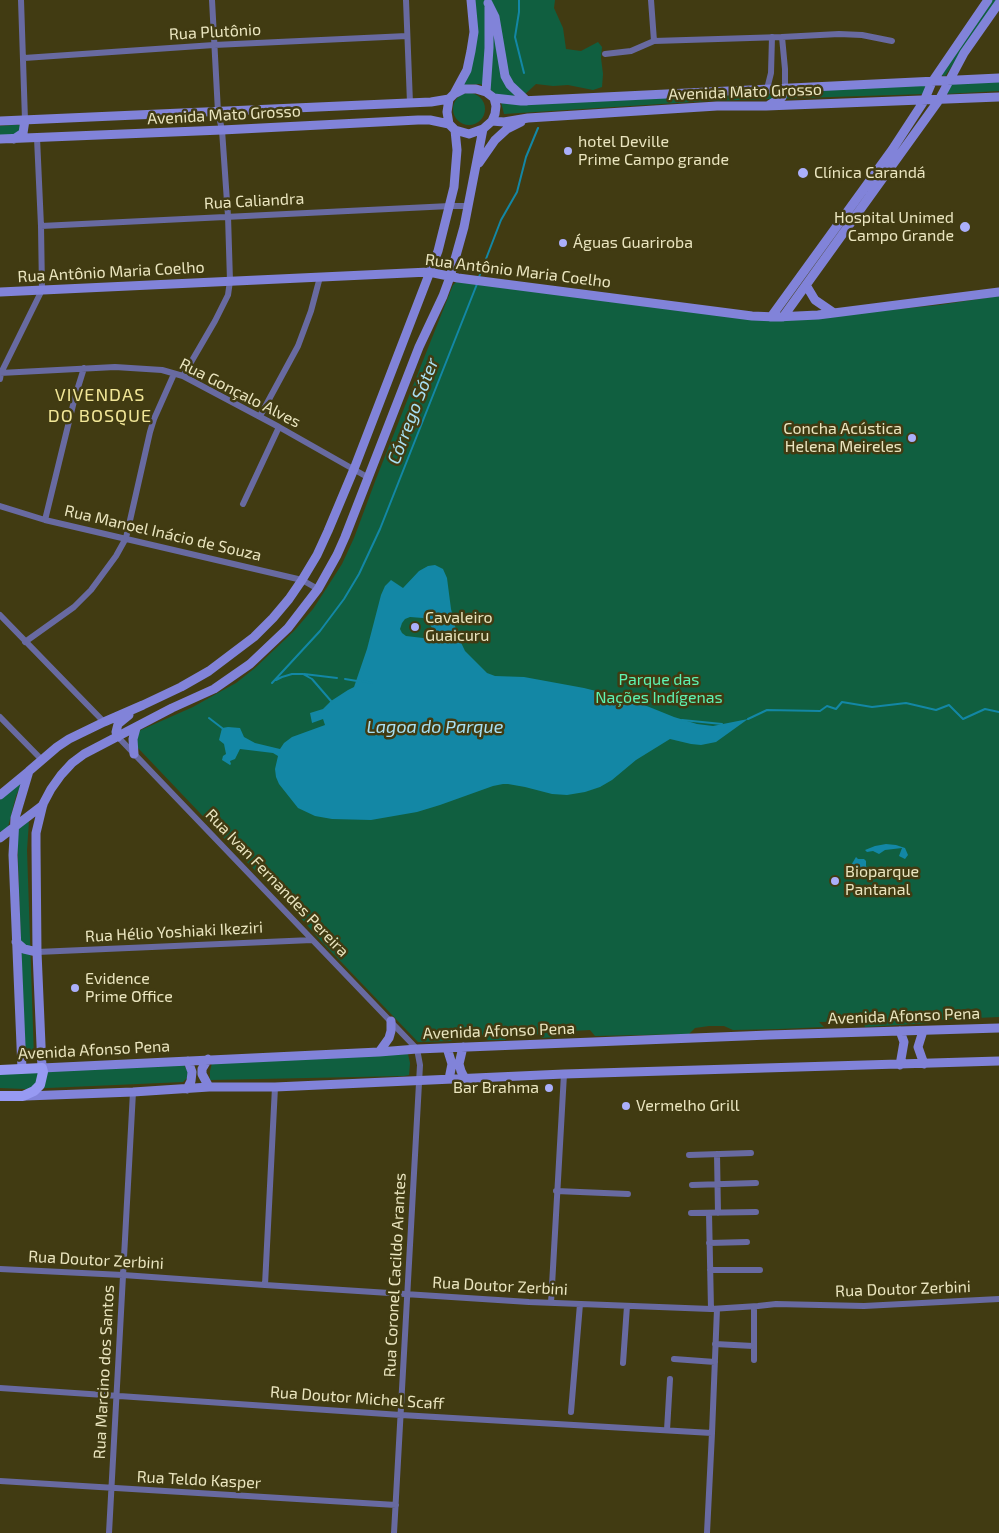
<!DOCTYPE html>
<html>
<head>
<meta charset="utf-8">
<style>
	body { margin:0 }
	canvas { display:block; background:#413b12 }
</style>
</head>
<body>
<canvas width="999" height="1533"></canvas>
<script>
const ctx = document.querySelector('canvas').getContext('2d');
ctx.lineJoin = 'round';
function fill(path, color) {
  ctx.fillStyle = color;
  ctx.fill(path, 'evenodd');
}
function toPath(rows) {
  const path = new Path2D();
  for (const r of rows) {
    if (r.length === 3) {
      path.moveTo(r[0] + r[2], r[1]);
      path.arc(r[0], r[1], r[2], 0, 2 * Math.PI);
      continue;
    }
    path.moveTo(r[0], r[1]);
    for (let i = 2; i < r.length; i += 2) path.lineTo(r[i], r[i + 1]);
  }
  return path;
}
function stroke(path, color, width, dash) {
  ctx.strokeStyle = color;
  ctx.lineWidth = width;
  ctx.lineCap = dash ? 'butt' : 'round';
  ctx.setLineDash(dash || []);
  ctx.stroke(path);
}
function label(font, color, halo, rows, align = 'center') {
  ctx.font = font + ' "Exo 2",sans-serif';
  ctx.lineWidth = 5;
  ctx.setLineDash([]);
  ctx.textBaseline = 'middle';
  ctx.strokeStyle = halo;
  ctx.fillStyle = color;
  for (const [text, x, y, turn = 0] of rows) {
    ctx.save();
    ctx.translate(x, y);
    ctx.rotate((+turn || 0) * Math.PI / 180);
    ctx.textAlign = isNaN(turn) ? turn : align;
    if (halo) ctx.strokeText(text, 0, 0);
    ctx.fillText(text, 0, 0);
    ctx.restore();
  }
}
fill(toPath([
	[475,0,555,0,554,8,563,28,566,49,581,51,598,42,602,47,601,58,603,74,602,87,593,90,568,85,553,86,536,84,523,96,514,92,514,99,500,99,489,88,480,84,461,85,464,81],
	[989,0,997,0,945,76,939,75],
	[999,81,999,91,945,94,951,83],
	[927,85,925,94,708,101,504,114,501,102],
	[469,109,16],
	[27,124,27,135,0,136,0,126],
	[456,282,778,321,939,305,999,296,999,1017,930,1020,930,1023,865,1027,863,1021,819,1022,824,1027,779,1029,733,1030,724,1026,709,1026,695,1028,689,1034,595,1036,590,1030,552,1032,556,1037,542,1038,536,1033,503,1034,506,1040,488,1040,482,1035,451,1036,452,1041,418,1042,321,941,292,908,240,855,138,748,136,741,138,732,141,730,193,707,216,694,236,683,255,668,294,631,313,609,326,589,342,564,354,538,376,479,453,285],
	[22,782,16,796,8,827,0,832,0,800],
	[29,821,27,850,34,1058,25,1059,17,830],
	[408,1054,410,1063,409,1075,404,1076,210,1080,210,1071,212,1063],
	[183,1063,188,1072,187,1078,183,1082,25,1089,0,1088,0,1070]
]), '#105f40');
fill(toPath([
	[435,565,443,569,447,578,451,609,457,634,465,651,487,673,495,676,524,677,584,688,632,700,674,717,697,724,713,726,748,719,716,742,701,745,691,744,670,739,636,760,612,780,600,787,585,792,567,795,552,794,525,787,508,784,503,784,493,786,440,805,417,812,371,820,332,819,315,816,298,808,279,784,276,777,275,769,278,756,273,753,240,749,235,759,230,761,231,764,230,765,222,760,223,756,226,754,224,744,219,740,222,728,228,727,240,728,244,737,255,743,280,749,284,743,292,737,325,725,323,719,312,723,310,713,323,709,331,701,348,690,354,687,367,649,381,595,385,586,391,580,403,588,419,571,428,566],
	[410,617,423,618,428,621,432,628,431,633,428,636,423,638,406,636,402,633,400,629,402,623,405,619],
	[886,844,896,845,905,848,908,855,905,859,899,856,902,848,885,850,879,854,873,851,867,852,865,850,875,846],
	[856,857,858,859,864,859,866,861,866,866,867,868,863,876,857,878,852,877,849,873,847,872]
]), '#1387a5');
stroke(toPath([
	[519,0,519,12,515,37,524,73],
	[479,277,501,220,517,192,526,157,538,128],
	[304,674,337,678],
	[345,679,357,681],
	[276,680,282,677,292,674,303,674,312,679,331,701],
	[362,681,372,683],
	[272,683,320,631,344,599,359,574,380,529,477,284],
	[209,718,222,728],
	[748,719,767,710,820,711,827,706,836,709,842,702,872,707,906,703,936,710,949,705,963,719,985,709,999,712],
	[682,720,722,724]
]), '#1387a5', 2);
stroke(toPath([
	[21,0,25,120],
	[406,0,410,103],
	[651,0,654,41,782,37,839,34,862,35,892,41],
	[782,37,785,69,785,88],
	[605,54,631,51,654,41],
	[24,58,214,45,407,36],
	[767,89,771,73,772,37],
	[41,226,450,206,469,206],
	[0,373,115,367,162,370,183,376,279,427,369,478],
	[183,376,215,321,228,295,230,281,228,216,222,130,218,112,212,0],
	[0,379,1,373,42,290,41,226,37,138],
	[260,416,298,346,311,311,320,277],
	[243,504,279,427],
	[0,506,45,520,302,580,318,589],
	[45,520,75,397,84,368],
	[0,615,104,722],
	[25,642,74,607,91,590,116,556,126,538,150,432,154,419,174,374],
	[0,717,42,760],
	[118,737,417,1049,420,1065,394,1533],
	[37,952,312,940],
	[717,1154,718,1213],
	[689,1155,751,1153],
	[692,1185,756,1183],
	[556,1191,628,1194],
	[691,1213,756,1212],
	[709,1213,711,1309],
	[709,1243,747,1242],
	[0,1269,123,1275,265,1285,529,1302,711,1309,758,1306,776,1304,864,1306,999,1299],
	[710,1270,760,1270],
	[265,1285,275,1087],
	[551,1303,564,1074],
	[754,1307,754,1360],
	[715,1344,753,1346],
	[674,1359,715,1362],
	[623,1363,627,1306],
	[0,1388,401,1415,712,1433],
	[571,1412,580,1304],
	[667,1430,670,1379],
	[0,1481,396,1505],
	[109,1533,133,1092],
	[707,1533,712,1433,717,1309]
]), '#686aa1', 6);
stroke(toPath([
	[488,3,495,17,505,76,510,85,527,101],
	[464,89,476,89,486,92,494,98,496,106,495,114,492,121,483,129,469,134,455,130,449,124,447,112,449,99,454,94,464,89],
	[486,92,489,48,489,7],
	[454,94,467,70,471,51,474,32,471,0],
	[494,98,521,101,999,78],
	[769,105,782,97,785,88],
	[0,121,431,102,449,99],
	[492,121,504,122,528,118,717,106,766,106,999,97],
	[483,129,464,227,450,277,443,296,419,347,345,537,337,555,318,589,288,628,250,664,214,689,172,708,84,754,72,763,61,775,51,789,43,804,36,833,36,846,37,952,42,1068,379,1052,417,1049,769,1035,999,1028],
	[0,139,222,130,418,120,430,120,449,124],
	[14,139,23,133,25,120],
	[479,163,495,140,507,129,521,122],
	[806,285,815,300,834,313],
	[0,292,429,272,458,278,752,316,776,317,818,315,999,292],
	[771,317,892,150,924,101,932,82,988,0],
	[783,317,939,100,964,53,999,3],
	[118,737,116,732,118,724,129,715],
	[134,754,133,739,136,728],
	[0,795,28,772],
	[0,838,43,805],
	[16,942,24,949,37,952],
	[900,1031,904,1042,900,1065],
	[923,1031,918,1047,924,1064],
	[463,1047,459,1064,461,1071,465,1079],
	[447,1048,452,1064,449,1079],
	[379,1052,389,1038,391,1031,391,1021],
	[208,1059,202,1069,202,1074,209,1087],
	[22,1069,13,855,15,818,29,771,57,747,69,739,104,722,143,705,181,687,209,671,254,637,273,618,289,599,302,580,317,555,328,531,354,469,438,251,454,187,457,150,455,130],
	[187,1089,191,1081,192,1072,188,1061],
	[26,1096,133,1092,209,1087,275,1087,564,1074,999,1061]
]), '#8183d9', 9);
stroke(toPath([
	[0,1070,42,1068,43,1072,40,1085,34,1091,23,1096,0,1096]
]), '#979af2', 10);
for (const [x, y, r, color] of [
	[568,151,5,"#abaffb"],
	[803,173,6,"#abaffb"],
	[965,227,6,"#abaffb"],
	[563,243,5,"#abaffb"],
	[912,438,5,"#abaffb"],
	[415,627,5,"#abaffb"],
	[835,881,5,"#abaffb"],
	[75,988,5,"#abaffb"],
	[549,1088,5,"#abaffb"],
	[626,1106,5,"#abaffb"]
]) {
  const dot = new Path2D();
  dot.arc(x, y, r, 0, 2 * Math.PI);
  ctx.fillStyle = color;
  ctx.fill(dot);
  stroke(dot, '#413b12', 2);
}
label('16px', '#eae5bf', '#413b12', [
	["Rua Plutônio",215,32,-3],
	["Avenida Mato Grosso",745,92,-2],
	["Avenida Mato Grosso",224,115,-3],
	["Rua Caliandra",254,201,-3],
	["Rua Antônio Maria Coelho",518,271,7],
	["Rua Antônio Maria Coelho",111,272,-3],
	["Rua Gonçalo Alves",240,393,27],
	["Rua Manoel Inácio de Souza",163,533,13],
	["Rua Ivan Fernandes Pereira",277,883,46],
	["Rua Hélio Yoshiaki Ikeziri",174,932,-3],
	["Avenida Afonso Pena",904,1016,-2],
	["Avenida Afonso Pena",499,1031,-2],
	["Avenida Afonso Pena",94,1050,-3],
	["Rua Doutor Zerbini",96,1260,3],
	["Rua Coronel Cacildo Arantes",395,1275,-87],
	["Rua Doutor Zerbini",500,1286,3],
	["Rua Doutor Zerbini",903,1289,-2],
	["Rua Marcino dos Santos",104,1372,-87],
	["Rua Doutor Michel Scaff",357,1398,4],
	["Rua Teldo Kasper",199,1480,3]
]);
label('16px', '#eae5bf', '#413b12', [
	["hotel Deville",578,142],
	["Prime Campo grande",578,160],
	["Clínica Carandá",814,173],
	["Hospital Unimed",954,218,"right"],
	["Campo Grande",954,236,"right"],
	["Águas Guariroba",573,243],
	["Concha Acústica",902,429,"right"],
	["Helena Meireles",902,447,"right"],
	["Cavaleiro",425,618],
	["Guaicuru",425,636],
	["Bioparque",845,872],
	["Pantanal",845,890],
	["Evidence",85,979],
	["Prime Office",85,997],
	["Bar Brahma",539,1088,"right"],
	["Vermelho Grill",636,1106]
], 'left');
label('16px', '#5ef4b3', '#413b12', [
	["Parque das",659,680],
	["Nações Indígenas",659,698]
]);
ctx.letterSpacing = '1px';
label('18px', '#f1e697', '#413b12', [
	["VIVENDAS",100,395],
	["DO BOSQUE",100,416]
]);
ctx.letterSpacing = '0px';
label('italic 18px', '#a8e0f4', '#413b12', [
	["Córrego Sóter",413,411,-69],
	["Lagoa do Parque",435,727]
]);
</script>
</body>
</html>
